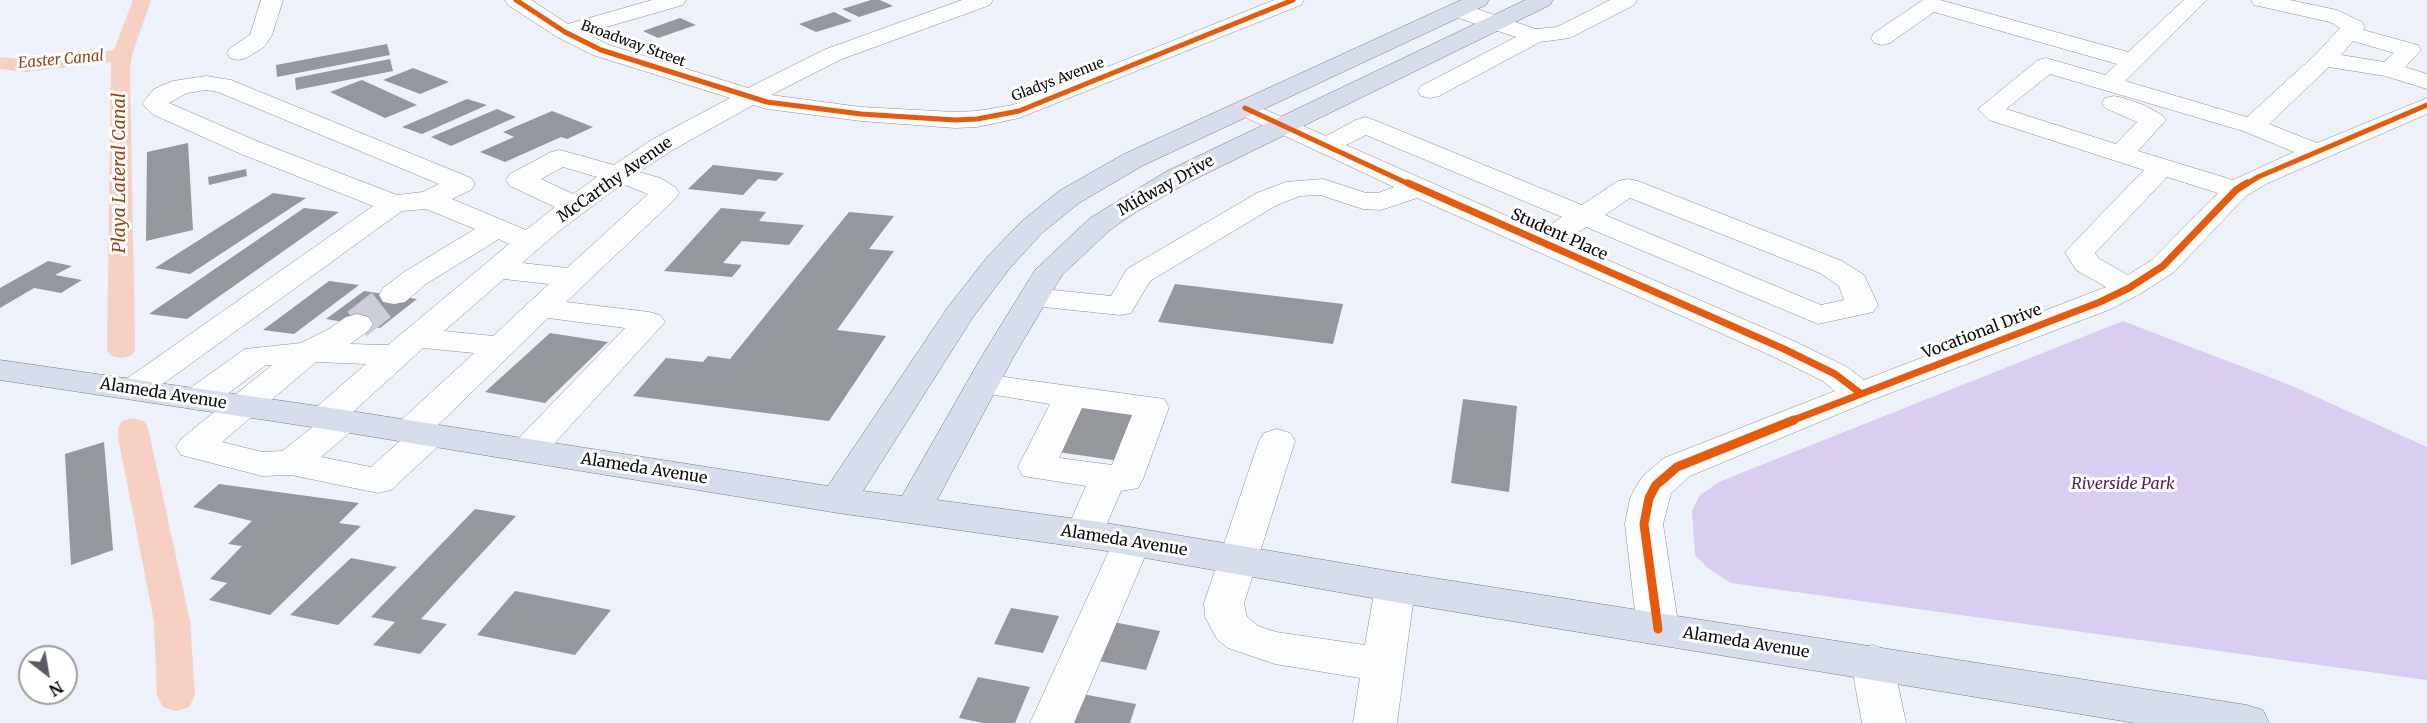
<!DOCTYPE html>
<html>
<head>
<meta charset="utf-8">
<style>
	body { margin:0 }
	#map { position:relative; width:2427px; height:723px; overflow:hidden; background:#edf1fa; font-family:Merriweather,serif }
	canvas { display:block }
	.north { position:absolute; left:18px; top:645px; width:60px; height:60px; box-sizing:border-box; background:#fff; border:2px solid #9d9d9d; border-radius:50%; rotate:149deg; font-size:16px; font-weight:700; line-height:24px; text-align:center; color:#0b0b0b }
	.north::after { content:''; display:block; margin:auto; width:21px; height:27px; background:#5a5c5f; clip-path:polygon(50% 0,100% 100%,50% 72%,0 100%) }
</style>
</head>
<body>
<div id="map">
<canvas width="2427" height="723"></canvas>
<div class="north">N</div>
</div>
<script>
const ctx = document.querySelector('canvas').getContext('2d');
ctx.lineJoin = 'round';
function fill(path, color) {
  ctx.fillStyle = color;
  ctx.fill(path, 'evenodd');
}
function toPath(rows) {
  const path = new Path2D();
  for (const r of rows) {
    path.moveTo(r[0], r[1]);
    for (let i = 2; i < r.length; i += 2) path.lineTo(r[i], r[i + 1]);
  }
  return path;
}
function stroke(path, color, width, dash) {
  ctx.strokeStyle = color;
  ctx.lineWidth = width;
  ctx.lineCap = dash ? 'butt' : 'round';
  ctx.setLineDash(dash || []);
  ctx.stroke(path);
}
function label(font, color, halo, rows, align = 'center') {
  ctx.font = font + ' Merriweather,serif';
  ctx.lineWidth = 6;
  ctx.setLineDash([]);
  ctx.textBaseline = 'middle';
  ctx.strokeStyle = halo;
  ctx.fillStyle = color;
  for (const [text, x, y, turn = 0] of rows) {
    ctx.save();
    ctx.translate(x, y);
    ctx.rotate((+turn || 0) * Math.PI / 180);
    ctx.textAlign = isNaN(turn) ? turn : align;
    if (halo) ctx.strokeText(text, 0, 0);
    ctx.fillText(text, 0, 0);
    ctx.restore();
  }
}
fill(toPath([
	[2123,321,2290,385,2427,447,2427,680,1731,583,1708,568,1695,555,1692,511,1700,495,1721,481]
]), '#d9cef1');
fill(toPath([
	[133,0,151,0,132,55,130,68,135,350,131,356,121,358,111,356,107,350,111,62,26,72,0,69,0,57,26,60,114,50,133,0],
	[133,418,144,421,148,428,190,621,195,696,189,707,176,711,163,707,157,696,154,621,118,437,118,428,122,421,133,418]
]), '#f5d0c3');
fill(toPath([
	[871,0,880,0,893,6,859,17,842,9],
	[834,12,852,21,816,32,799,24],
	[680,18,696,25,658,38,643,31],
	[387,44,390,55,277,77,276,65],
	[390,59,393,71,296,90,295,78],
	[413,68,449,82,420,94,383,80],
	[362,80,417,105,385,118,330,92],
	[467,99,487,105,422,134,402,127],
	[497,109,516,117,451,146,431,137],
	[552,111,593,127,567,139,561,137,505,162,480,152,514,137,503,132],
	[188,143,193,230,146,241,147,152],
	[713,165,784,173,776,181,758,179,743,195,688,189],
	[246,169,247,176,209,185,208,177],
	[273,193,306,198,190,274,155,268],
	[304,208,339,212,187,319,149,314],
	[721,208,766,212,759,221,804,225,789,245,742,241,723,263,742,265,732,277,664,271],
	[849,212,894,216,869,249,894,251,837,330,886,336,829,421,633,396,666,358,703,362,708,356,730,359],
	[48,261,72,266,55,275,82,280,61,293,34,288,0,308,0,288],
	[329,281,359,285,294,334,263,330],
	[1175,284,1343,304,1333,344,1158,322],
	[364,291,417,299,380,328,326,319],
	[550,333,608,342,545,403,485,392],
	[1463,399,1517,406,1509,492,1451,483],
	[1079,407,1139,416,1120,461,1058,452],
	[104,442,113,550,71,565,65,454],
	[219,484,359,503,339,523,361,526,270,615,209,600,227,583,210,579,242,546,228,544,252,521,193,507],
	[475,509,516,516,421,619,447,624,420,654,373,645,395,622,371,617],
	[351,558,397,567,338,625,290,615],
	[515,591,611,610,575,655,477,635],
	[1011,608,1059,616,1043,653,994,644],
	[1108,621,1160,631,1146,670,1093,660],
	[978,677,1030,687,1015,723,983,723,959,718],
	[1082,694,1136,704,1130,723,1071,723]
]), '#94979c');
stroke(toPath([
	[357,324,394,295]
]), '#cbced6', 31, [31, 16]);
const minor = toPath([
	[261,0,283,0,272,35,264,47,246,58,238,60,230,58,227,53,230,48,250,35,261,0],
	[505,0,531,0,568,24,652,0,686,0,683,5,585,33,609,45,748,88,826,49,962,0,993,0,990,5,842,59,771,95,861,107,955,112,977,111,1013,105,1274,0,1304,0,1301,5,1019,118,977,127,955,128,861,121,767,109,753,105,671,151,639,172,660,178,675,187,679,193,675,199,566,302,649,312,660,315,665,322,541,458,528,462,515,458,510,450,515,442,625,328,548,318,438,425,443,426,448,434,443,442,391,490,378,493,291,475,262,476,181,455,176,447,181,439,272,365,266,365,210,407,198,410,186,407,181,399,186,391,245,349,301,343,329,329,346,317,357,314,368,317,373,324,368,331,350,344,388,345,509,244,499,239,426,284,405,302,394,304,383,302,379,295,383,288,404,272,475,229,426,209,402,211,146,396,134,399,122,396,117,389,122,382,373,206,241,154,154,115,142,104,154,89,173,81,206,76,231,80,471,178,475,184,471,190,452,199,526,230,555,207,510,186,506,180,510,174,551,152,560,150,614,165,653,139,730,98,593,55,557,37,508,5,505,0],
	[206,90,218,92,439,184,423,192,397,195,259,142,169,103,187,93,206,90],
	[563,167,597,177,573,194,541,179,563,167],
	[622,184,648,194,567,268,522,263,559,231,622,184],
	[504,279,549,284,493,336,444,331,504,279],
	[423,348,474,353,397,424,391,432,397,440,400,441,371,467,321,457,354,429,359,421,352,413,423,348],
	[316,362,366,364,313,410,308,418,314,426,282,451,262,452,222,442,316,362],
	[1610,0,1637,0,1634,5,1570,38,1540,42,1439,96,1430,98,1421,96,1418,91,1421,86,1516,37,1449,15,1446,10,1449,5,1457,4,1465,5,1536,29,1557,27,1610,0],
	[1923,0,1940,0,2128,52,2184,0,2207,0,2125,81,2247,117,2316,54,2340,28,2330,22,2254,5,2251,0,2290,0,2337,10,2362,22,2365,27,2363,30,2418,45,2421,50,2405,67,2427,74,2427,89,2385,76,2329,67,2269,124,2317,143,2427,98,2427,114,2268,183,2246,196,2174,272,2140,294,2111,309,1872,400,1690,476,1671,493,1663,524,1679,629,1673,640,1658,645,1643,640,1637,629,1625,524,1630,498,1637,485,1643,476,1664,458,1835,391,1823,381,1772,356,1417,198,1381,210,1363,209,1320,195,1300,196,1277,205,1150,281,1131,313,1120,315,1034,306,1023,304,1019,297,1023,290,1034,288,1111,296,1127,269,1257,193,1286,182,1323,179,1366,193,1378,193,1394,187,1236,113,1233,108,1236,103,1245,101,1326,136,1356,120,1365,117,1374,120,1582,205,1618,181,1628,179,1638,181,1842,261,1864,275,1878,305,1873,312,1818,324,1586,227,1564,241,1796,342,1847,367,1864,380,2106,287,2076,270,2065,252,2144,170,1989,120,1978,109,2038,60,2046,58,2105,75,2117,64,1934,12,1890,43,1882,45,1874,43,1871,38,1874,33,1923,0],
	[2353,41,2394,53,2384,62,2341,55,2353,41],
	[2050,74,2243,131,2294,152,2233,180,2138,151,2166,120,2162,115,2144,105,2123,98,2114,96,2105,98,2102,103,2105,108,2137,122,2116,144,2006,109,2050,74],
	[1366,135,1562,217,1541,231,1346,145,1366,135],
	[2167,177,2218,193,2152,260,2128,275,2098,258,2095,253,2167,177],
	[1630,198,1820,273,1839,286,1844,300,1821,305,1605,215,1630,198],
	[983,374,1164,399,1169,407,1143,479,1138,488,1121,491,1098,544,1084,548,1070,544,1065,534,1086,486,1023,476,1018,467,1050,404,971,391,966,384,971,377,983,374],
	[1082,408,1132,415,1112,465,1059,458,1082,408],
	[1277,429,1290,433,1295,441,1244,603,1247,617,1258,626,1276,632,1365,645,1375,587,1381,577,1395,572,1409,577,1415,587,1397,723,1353,723,1360,678,1275,664,1228,648,1217,639,1205,617,1204,603,1259,441,1264,433,1277,429],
	[1132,528,1146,532,1151,542,1074,723,1030,723,1113,542,1118,532,1132,528],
	[1872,645,1887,650,1893,662,1906,723,1862,723,1851,662,1857,650,1872,645]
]);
const major = toPath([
	[1461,0,1489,0,1486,5,1142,166,1079,203,1042,233,1010,268,973,317,863,491,902,496,982,356,1035,270,1090,218,1167,171,1525,0,1553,0,1550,5,1187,183,1136,212,1110,230,1062,275,1014,356,937,500,1100,522,1395,572,2247,705,2263,710,2269,723,2135,723,1395,602,1100,550,838,513,325,429,0,380,0,360,325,407,828,486,948,307,988,256,1022,221,1059,191,1124,154,1461,0]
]);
stroke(minor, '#8d8f93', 1);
stroke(major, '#7a7c80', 1);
fill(minor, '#fcfdfe');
fill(major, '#d6ddec');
stroke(toPath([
	[516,0,565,32,601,50,767,102,861,114,955,120,977,119,1019,111,1293,0],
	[1245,108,1411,185],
	[2245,185,2258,177,2427,105]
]), '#e8590c', 5);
stroke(toPath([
	[1408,183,1784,349,1835,374,1860,393],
	[1791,421,2100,302,2129,288,2163,266,2236,190,2247,183]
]), '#e8590c', 7);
stroke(toPath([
	[1658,629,1644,524,1649,498,1656,485,1677,467,1794,420]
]), '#e8590c', 9);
label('14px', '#0b0b0b', '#fff', [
	["Broadway Street",633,44,20],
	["Gladys Avenue",1058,80,-21]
]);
label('italic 15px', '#9f4311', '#fff', [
	["Easter Canal",61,60,-5]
]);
label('16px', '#0b0b0b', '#fff', [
	["McCarthy Avenue",615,180,-35],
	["Midway Drive",1166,186,-29],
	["Student Place",1559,235,24],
	["Vocational Drive",1982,332,-21],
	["Alameda Avenue",163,394,9],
	["Alameda Avenue",644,469,9],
	["Alameda Avenue",1124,541,9],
	["Alameda Avenue",1746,643,9]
]);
label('italic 16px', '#4e1a63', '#fff', [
	["Riverside Park",2123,484]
]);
label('italic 18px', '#9f4311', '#fff', [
	["Playa Lateral Canal",120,173,-90]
]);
</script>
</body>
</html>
